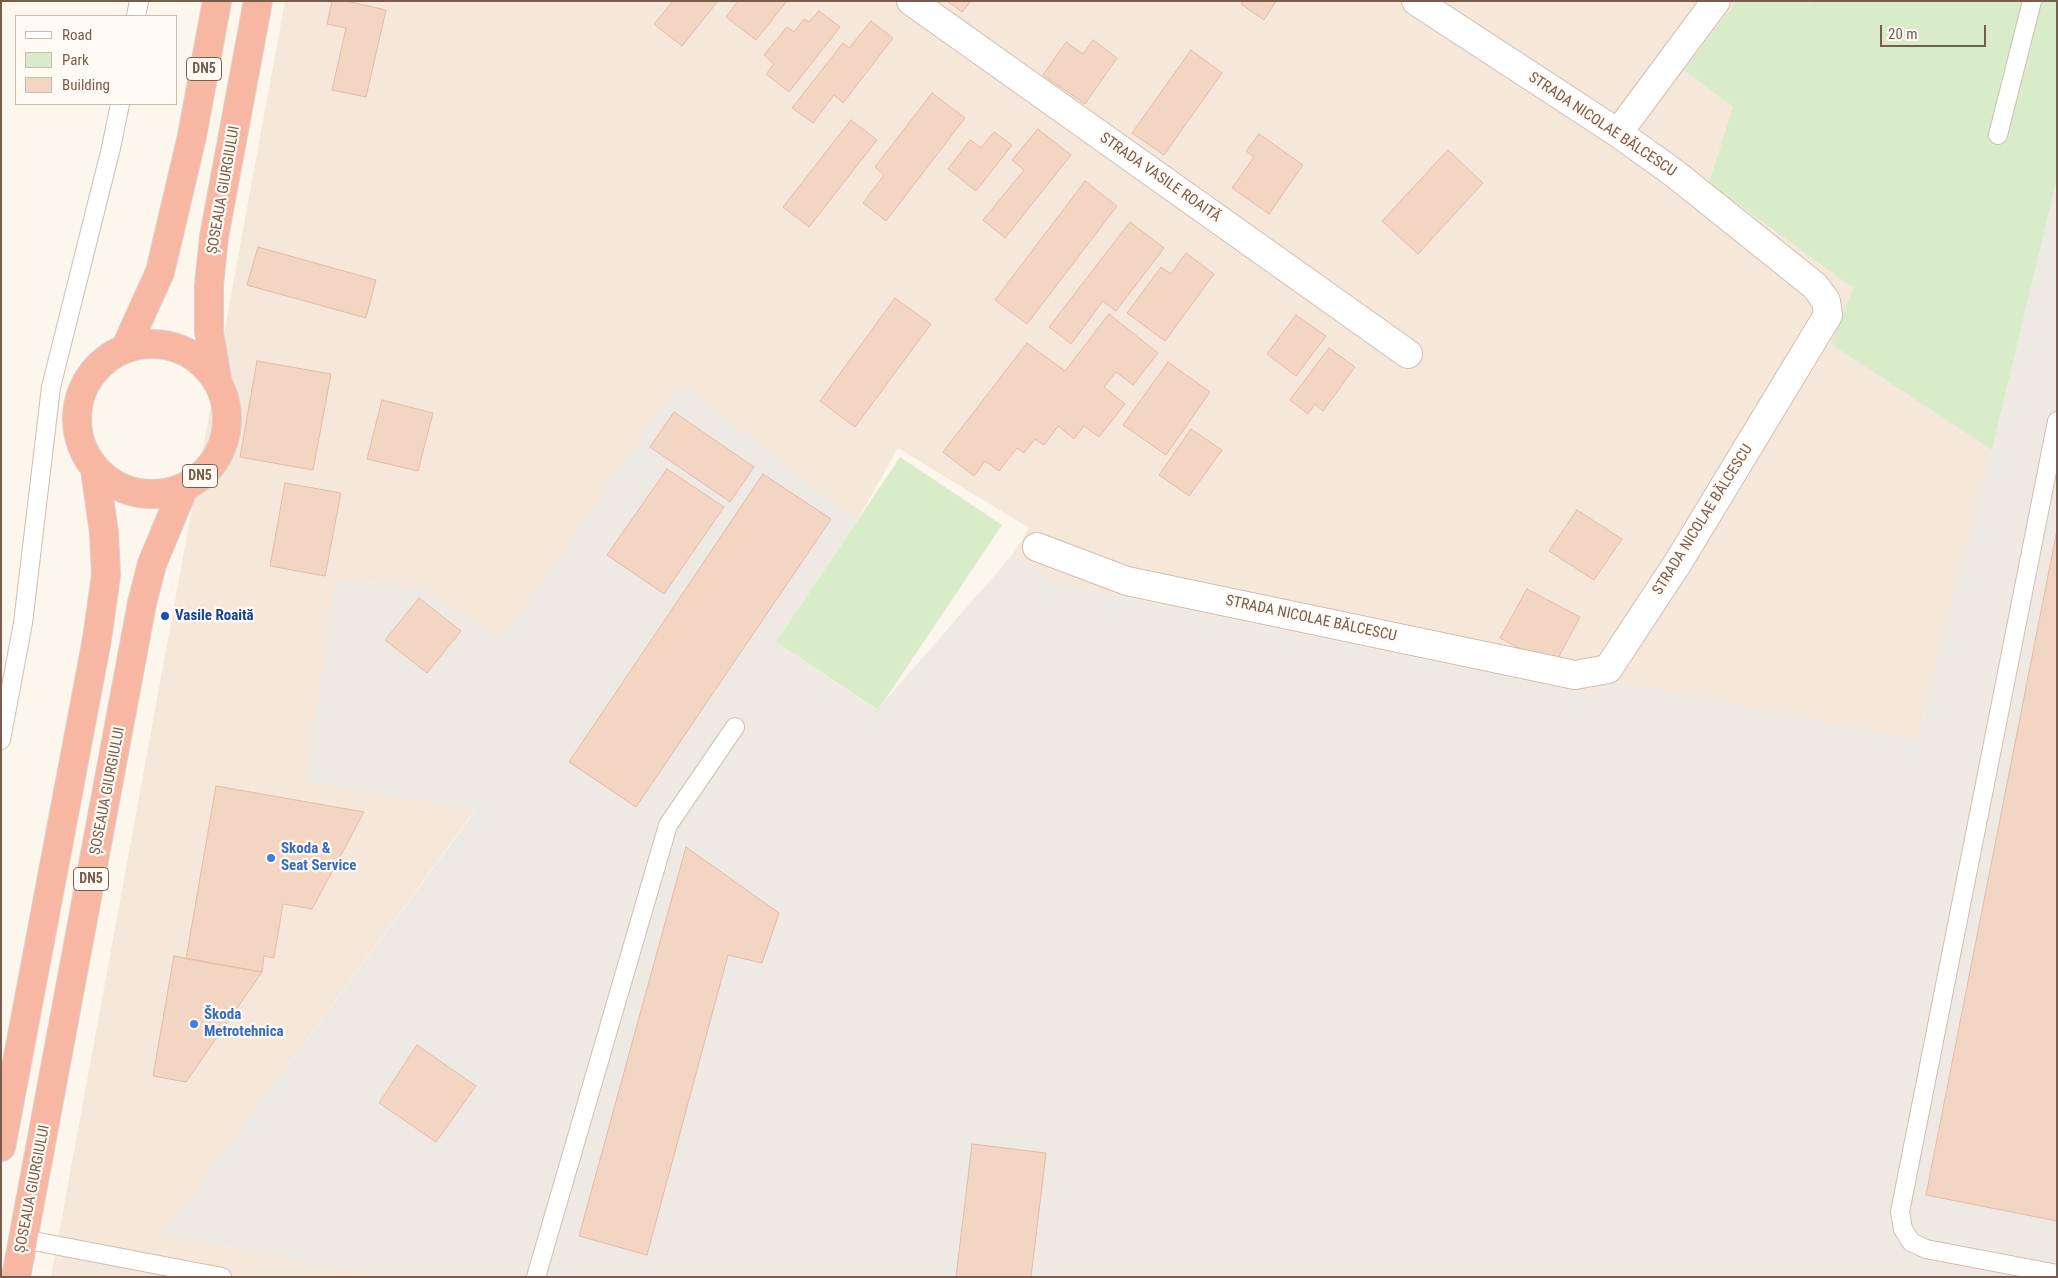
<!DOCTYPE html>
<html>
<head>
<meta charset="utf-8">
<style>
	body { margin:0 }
	#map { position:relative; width:2058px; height:1278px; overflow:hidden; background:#fdf6ec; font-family:"Roboto Condensed",sans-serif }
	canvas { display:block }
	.frame { position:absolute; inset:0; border:2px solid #7a5c4d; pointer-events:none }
	.legend { position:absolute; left:15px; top:15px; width:162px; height:90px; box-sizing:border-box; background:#fffaf3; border:1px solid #cabbb1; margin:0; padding:6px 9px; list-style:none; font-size:15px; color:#7a5c4d }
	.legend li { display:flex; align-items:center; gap:10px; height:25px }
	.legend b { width:25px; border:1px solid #cabbb1 }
	.scale { position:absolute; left:1880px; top:25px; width:106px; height:22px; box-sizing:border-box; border:2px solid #7a5c4d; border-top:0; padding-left:6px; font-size:15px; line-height:18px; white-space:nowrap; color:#7a5c4d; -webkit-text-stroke:4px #fffaf3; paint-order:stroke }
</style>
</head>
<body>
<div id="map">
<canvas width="2058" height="1278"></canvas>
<div class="frame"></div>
<ul class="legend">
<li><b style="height:6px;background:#fff"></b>Road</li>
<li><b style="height:14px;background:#d8ecc9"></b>Park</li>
<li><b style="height:14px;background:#f3d5c3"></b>Building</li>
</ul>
<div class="scale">20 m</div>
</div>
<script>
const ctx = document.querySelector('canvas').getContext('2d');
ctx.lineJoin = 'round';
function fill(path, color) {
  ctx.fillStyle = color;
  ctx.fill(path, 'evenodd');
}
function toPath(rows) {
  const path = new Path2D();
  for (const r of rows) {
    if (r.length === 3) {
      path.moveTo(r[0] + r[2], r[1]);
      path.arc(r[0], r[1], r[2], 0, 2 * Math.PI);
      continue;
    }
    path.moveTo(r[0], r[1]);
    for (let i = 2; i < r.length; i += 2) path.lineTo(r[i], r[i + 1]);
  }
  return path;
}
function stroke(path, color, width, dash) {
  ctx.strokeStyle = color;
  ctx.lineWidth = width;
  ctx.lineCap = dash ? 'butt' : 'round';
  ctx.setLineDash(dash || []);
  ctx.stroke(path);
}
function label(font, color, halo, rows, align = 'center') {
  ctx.font = font + ' "Roboto Condensed",sans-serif';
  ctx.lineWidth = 4.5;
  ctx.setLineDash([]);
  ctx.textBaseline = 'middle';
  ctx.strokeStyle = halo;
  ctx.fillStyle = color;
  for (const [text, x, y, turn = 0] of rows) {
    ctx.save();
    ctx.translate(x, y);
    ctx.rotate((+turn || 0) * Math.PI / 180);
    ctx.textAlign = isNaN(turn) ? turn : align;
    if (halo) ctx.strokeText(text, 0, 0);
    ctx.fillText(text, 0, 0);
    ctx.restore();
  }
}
fill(toPath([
	[285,1,1811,1,1709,182,1853,288,1832,344,1992,450,1918,740,1611,681,1601,696,1052,582,1013,554,1029,528,898,448,857,521,680,383,502,639,421,588,336,580,325,663,476,809,163,1235,392,1277,51,1277]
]), '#f5e8da');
fill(toPath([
	[2057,179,2057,1277,392,1277,163,1235,476,810,306,782,336,580,421,588,502,639,680,383,857,521,776,642,877,710,1013,554,1052,582,1601,696,1611,681,1918,740,1992,450]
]), '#efe9e4');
fill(toPath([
	[1737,1,1807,1,1810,4,1811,1,2057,1,2057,179,1992,450,1831,344,1853,288,1709,183,1733,107,1684,70],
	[900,457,1002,525,878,710,776,642]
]), '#d8ecc9');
const building = toPath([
	[332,1,346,1,386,10,366,97,332,90,346,28,327,24,332,1],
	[673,1,718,1,682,46,654,24,673,1],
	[738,1,787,1,756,40,726,17,738,1],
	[947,1,971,1,962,12,947,1],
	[1243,1,1276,1,1264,20,1241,4,1243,1],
	[819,11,840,27,789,92,766,74,774,64,764,55,787,27,794,32,804,19,809,22,819,11],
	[871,21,893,38,843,103,834,95,813,123,792,108,843,43,849,48,871,21],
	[1093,40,1117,58,1085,104,1043,75,1066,42,1083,54,1093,40],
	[1191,50,1222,73,1164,155,1132,133,1191,50],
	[932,93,965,118,886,221,863,203,884,175,875,167,932,93],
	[851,120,877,140,809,227,783,207,851,120],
	[1038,129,1071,155,1005,238,983,220,1024,170,1012,160,1038,129],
	[994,132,1012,145,976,191,948,169,970,140,981,148,994,132],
	[1259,134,1303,165,1269,214,1232,188,1254,157,1246,151,1259,134],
	[1448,150,1483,183,1418,254,1382,221,1448,150],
	[1085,181,1117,206,1027,324,995,300,1085,181],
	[1130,222,1164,248,1116,311,1103,301,1071,344,1049,327,1130,222],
	[258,247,376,280,366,318,247,285,258,247],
	[1186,253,1214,274,1165,341,1127,313,1161,267,1171,274,1186,253],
	[895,298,931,324,855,427,820,401,895,298],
	[1109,314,1158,353,1133,385,1116,372,1104,387,1125,404,1099,437,1084,426,1074,439,1058,426,1044,445,1035,439,1024,453,1017,448,999,471,985,461,974,476,943,452,1027,343,1065,371,1109,314],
	[1296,315,1326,336,1296,376,1267,354,1296,315],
	[1329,348,1355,367,1323,411,1315,404,1308,414,1290,400,1329,348],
	[257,361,331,374,313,470,240,457,257,361],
	[1168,362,1210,392,1166,455,1123,425,1168,362],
	[382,400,433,413,418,471,367,459,382,400],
	[674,412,754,467,730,502,650,447,674,412],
	[1191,429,1222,450,1189,496,1159,475,1191,429],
	[667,469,724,507,664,594,607,555,667,469],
	[763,474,831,519,636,807,569,762,763,474],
	[285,483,341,493,325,576,270,566,285,483],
	[1577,510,1622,539,1594,580,1549,551,1577,510],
	[2057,530,2057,1221,1926,1195,2057,530],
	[1527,589,1580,617,1554,666,1500,638,1527,589],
	[419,598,461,631,427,673,385,640,419,598],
	[216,786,364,812,312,909,283,904,274,958,264,956,262,972,186,959,216,786],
	[686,847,779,913,762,963,728,955,647,1255,579,1236,686,847],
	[174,956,262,972,186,1082,153,1076,174,956],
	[417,1045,476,1086,436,1142,379,1103,417,1045],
	[972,1144,1046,1153,1031,1277,956,1277,972,1144]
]);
fill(building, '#f3d5c3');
stroke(building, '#e6bba3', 1);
const lane = toPath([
	[136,16,139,1],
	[1998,135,2032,1],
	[2057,421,1900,1212,1903,1229,1911,1242,1926,1249,2057,1274],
	[1,740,23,623,51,387,111,148,120,104],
	[23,1239,222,1277],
	[536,1277,668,825,735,727]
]);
const street = toPath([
	[911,1,1408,354],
	[1618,133,1716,1],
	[1037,547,1127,581,1575,675,1608,669,1679,561,1828,315,1826,301,1815,286,1674,173,1618,133,1416,1]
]);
const highway = toPath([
	[152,419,75],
	[126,347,160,272,192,136,217,1],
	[217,379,209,332,209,285,214,237,258,1],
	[1,1147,97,639,106,575,104,533,95,469],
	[16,1277,142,603,152,564,184,487]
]);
stroke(lane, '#d1beb0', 20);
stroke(street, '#d1beb0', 30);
stroke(highway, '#dad1cd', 30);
stroke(lane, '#fff', 18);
stroke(street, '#fff', 28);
stroke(highway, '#f7b7a3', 28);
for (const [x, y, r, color] of [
	[165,616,5,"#1a4fb4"],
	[271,858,5,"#3f7fe0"],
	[194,1024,5,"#3f7fe0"]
]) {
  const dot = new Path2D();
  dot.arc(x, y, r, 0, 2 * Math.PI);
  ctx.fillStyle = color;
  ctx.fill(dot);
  stroke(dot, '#fffaf3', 2);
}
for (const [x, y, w] of [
	[204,69,35],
	[200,476,35],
	[91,879,35]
]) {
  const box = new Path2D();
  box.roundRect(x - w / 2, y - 11.5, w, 23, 4);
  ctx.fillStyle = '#fffaf3';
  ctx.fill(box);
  stroke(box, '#7a5c4d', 1);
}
label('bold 14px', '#7a5c4d', null, [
	["DN5",204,69],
	["DN5",200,476],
	["DN5",91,879]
]);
label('15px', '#7a5c4d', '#fffaf3', [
	["STRADA NICOLAE BĂLCESCU",1602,125,34],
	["STRADA VASILE ROAITĂ",1160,178,35],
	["ȘOSEAUA GIURGIULUI",224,190,-80],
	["STRADA NICOLAE BĂLCESCU",1703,520,-58],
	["STRADA NICOLAE BĂLCESCU",1311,619,12],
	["ȘOSEAUA GIURGIULUI",108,791,-79],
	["ȘOSEAUA GIURGIULUI",33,1189,-79]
]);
label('bold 15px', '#164399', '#fffaf3', [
	["Vasile Roaită",175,616]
], 'left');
label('bold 15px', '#366cbe', '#fffaf3', [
	["Skoda &",281,849],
	["Seat Service",281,866],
	["Škoda",204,1015],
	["Metrotehnica",204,1032]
], 'left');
</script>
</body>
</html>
